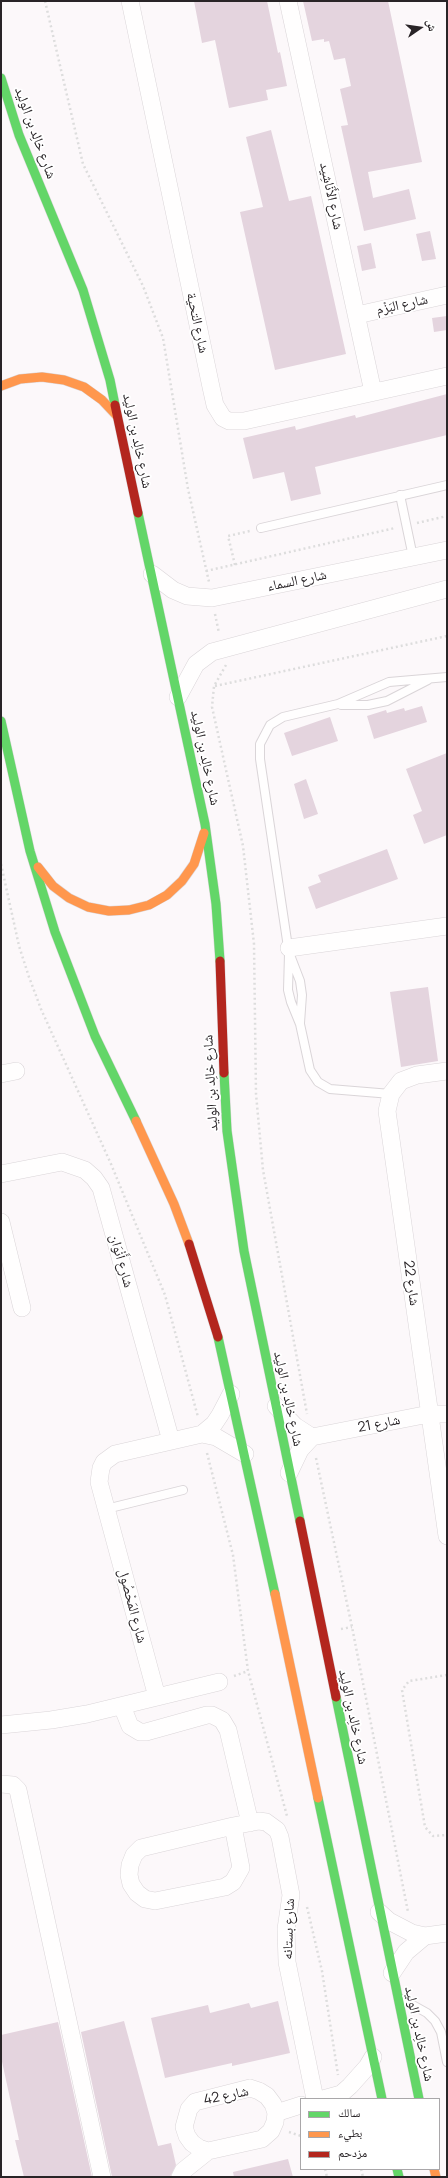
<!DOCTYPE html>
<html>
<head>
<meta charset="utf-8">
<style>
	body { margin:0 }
	#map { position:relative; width:448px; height:2178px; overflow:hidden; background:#fcf8fa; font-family:Manrope,"Noto Naskh Arabic",sans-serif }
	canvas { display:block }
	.frame { position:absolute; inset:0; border:2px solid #292427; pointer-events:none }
	.legend { position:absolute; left:300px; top:2098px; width:140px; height:72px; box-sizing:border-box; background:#fff; border:1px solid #a9a7a9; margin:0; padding:5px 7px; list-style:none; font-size:12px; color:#292427 }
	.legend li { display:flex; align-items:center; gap:8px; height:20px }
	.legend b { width:20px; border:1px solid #a9a7a9 }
	.north { position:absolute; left:400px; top:8px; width:40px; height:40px; -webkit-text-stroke:3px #fff; paint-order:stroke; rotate:77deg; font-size:11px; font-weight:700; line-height:16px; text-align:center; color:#292427 }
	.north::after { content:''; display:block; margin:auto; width:14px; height:18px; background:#292427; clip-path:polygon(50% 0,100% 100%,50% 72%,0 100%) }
</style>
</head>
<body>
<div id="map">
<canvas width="448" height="2178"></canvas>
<div class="frame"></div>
<ul class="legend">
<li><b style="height:5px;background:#63d668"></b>سالك</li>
<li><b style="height:5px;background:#ff974d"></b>بطيء</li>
<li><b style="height:5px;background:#b3261e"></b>مزدحم</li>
</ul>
<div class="north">ش</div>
</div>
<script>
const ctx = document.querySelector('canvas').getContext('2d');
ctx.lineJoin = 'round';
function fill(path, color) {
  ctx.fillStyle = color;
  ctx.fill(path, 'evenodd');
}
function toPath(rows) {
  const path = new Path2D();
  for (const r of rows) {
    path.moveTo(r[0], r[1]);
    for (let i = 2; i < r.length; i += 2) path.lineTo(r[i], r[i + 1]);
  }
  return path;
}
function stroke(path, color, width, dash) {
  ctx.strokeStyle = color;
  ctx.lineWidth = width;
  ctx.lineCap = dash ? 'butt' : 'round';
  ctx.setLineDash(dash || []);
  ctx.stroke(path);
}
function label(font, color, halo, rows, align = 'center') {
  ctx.font = font + ' Manrope,"Noto Naskh Arabic",sans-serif';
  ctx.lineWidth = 3.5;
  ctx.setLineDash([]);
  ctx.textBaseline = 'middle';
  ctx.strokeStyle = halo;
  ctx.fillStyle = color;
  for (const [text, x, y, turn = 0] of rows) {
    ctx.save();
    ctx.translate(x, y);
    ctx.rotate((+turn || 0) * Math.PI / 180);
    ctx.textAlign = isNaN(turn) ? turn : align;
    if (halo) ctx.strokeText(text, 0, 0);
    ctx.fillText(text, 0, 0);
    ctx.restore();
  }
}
fill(toPath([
	[194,1,267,1,278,53,280,52,287,86,266,90,268,100,229,108,215,40,202,43],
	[303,1,388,1,422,162,368,172,373,198,409,189,416,219,364,231,341,126,348,125,340,89,351,86,345,58,334,60,329,41,324,42,324,39,312,41],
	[271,130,289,201,311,196,346,354,275,370,240,212,263,207,246,137],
	[430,231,436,259,422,261,416,234],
	[371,243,376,268,362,271,357,246],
	[447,316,447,330,434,332,432,318],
	[447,394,447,435,315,467,321,494,291,501,284,472,253,479,243,438,295,426,296,430,355,415,356,418],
	[422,706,427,722,374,739,367,716,386,710,387,713,404,708,405,711],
	[330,717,338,741,292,756,284,733],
	[447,753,447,835,424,844,413,815,422,811,406,769],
	[306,779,318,814,304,819,294,784],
	[387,849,398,879,316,909,308,887,321,882,318,875],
	[428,987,438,1061,401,1067,390,992],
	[278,2001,290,2053,232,2066,232,2063,165,2078,151,2018,208,2005,210,2013,249,2003,251,2008],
	[124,2021,158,2146,171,2143,176,2165,170,2177,112,2177,81,2032],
	[58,2022,92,2177,24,2177,15,2140,19,2140,1,2057,1,2035],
	[288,2159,293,2177,234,2177,233,2172]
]), '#e4d4de');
const lane = toPath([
	[400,495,413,557],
	[261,528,447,485],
	[341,705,368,705,387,701,428,680],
	[290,955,300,981,302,995,300,1023],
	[391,1094,330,1089,318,1082,310,1070,300,1024,291,1002,288,990,289,954,260,759,260,744,270,725,283,717,338,704,389,682,447,677],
	[106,1509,183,1490],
	[402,1999,427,2013,435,2021,441,2032,447,2062]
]);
const street = toPath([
	[130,1,211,387,215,405,223,418,229,421,244,421,447,376],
	[288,1,373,392],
	[357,315,447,295],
	[152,574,173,590,187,596,212,598,447,550],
	[178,697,196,664,212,652,447,589],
	[289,948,447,926],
	[447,1071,417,1075,401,1081,391,1094,387,1111,447,1536],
	[1,1074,16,1071],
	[1,1174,62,1162,85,1170,94,1178,101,1188,171,1441],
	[1,1222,22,1308],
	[276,1406,295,1426,312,1437],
	[202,1434,214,1424,220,1415,231,1394],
	[312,1437,429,1414,447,1414],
	[289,1473,300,1450,312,1437],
	[157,1697,99,1482,101,1468,104,1462,115,1454,202,1434,216,1437,245,1454],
	[122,1706,130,1726,140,1732,146,1732,207,1715,212,1715,222,1720,228,1730,250,1823],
	[1,1725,51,1720,87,1714,219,1682],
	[1,1784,13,1785,18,1790,102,2177],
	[233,1826,241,1868,233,1882,225,1887,155,1901,145,1899,137,1893,131,1884,129,1875,130,1865,134,1855,141,1848,233,1826,259,1821,266,1822,277,1830,280,1837,291,1895,286,1929,287,1962,315,2099],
	[379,1912,389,1921,412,1933,425,1936,447,1933],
	[392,1973,406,1952,425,1936],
	[250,2088,259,2091,267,2096,273,2104,276,2113,275,2122,271,2131,262,2139,208,2151,199,2148,192,2143,187,2136,184,2127,189,2109,195,2102,250,2088],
	[323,2099,341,2094,350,2086,367,2067,373,2057],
	[276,2113,301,2105],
	[180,2177,183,2171,208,2151]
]);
const fast = toPath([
	[1,78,19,135,83,290,110,380,115,405],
	[138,513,205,824,216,904,220,961],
	[1,721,30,851,55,932,95,1036,136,1121],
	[224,1073,227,1131,244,1251,300,1521],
	[218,1337,275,1594],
	[336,1697,419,2099],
	[318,1798,382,2099],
	[397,2169,399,2177]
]);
const slow = toPath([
	[1,386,20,379,42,377,64,380,84,387,102,400,117,416],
	[38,867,53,886,69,898,88,907,109,911,129,910,149,905,167,895,182,881,194,864,204,833],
	[136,1121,174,1204,189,1244],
	[275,1594,318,1798],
	[434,2169,436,2177]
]);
const jam = toPath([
	[115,405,138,513],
	[220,961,224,1073],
	[189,1244,218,1337],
	[300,1521,336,1697]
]);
stroke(lane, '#dad5d8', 10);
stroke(street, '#dad5d8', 18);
stroke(fast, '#dad5d8', 10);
stroke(slow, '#dad5d8', 10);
stroke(jam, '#dad5d8', 10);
stroke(toPath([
	[45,1,83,164,143,286,163,338,188,489,209,582],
	[417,523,447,516],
	[235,565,228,536,250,531],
	[206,571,395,528],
	[215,614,219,633],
	[226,665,214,686,212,707,243,846,254,944,256,1094,263,1170,307,1414],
	[215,686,447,636],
	[1,864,19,946,29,977,41,1009,111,1164,165,1295,198,1417],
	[207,1453,233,1555,248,1671,287,1816],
	[316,1458,352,1627,408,1912],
	[341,1629,352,1627],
	[447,1675,409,1681,402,1690,425,1827,433,1836,447,1835],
	[234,1676,248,1671],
	[307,1907,322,1971,338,2075],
	[289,2132,301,2136],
	[325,2169,327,2177],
	[361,2169,363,2177]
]), '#ddd', 2.5, [2, 3]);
stroke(lane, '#fffefe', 8);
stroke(street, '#fffefe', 17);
stroke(fast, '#63d668', 9);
stroke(slow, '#ff974d', 9);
stroke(jam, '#b3261e', 9);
label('14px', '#292427', '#fff', [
	["شارع خالِد بن الوليد",35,133,70],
	["شارع الأَنَاشِيد",331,196,78],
	["شارع البَزْم",402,305,-12],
	["شارع التحية",197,323,78],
	["شارع خالِد بن الوليد",137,441,78],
	["شارع السماء",297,581,-12],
	["شارع خالِد بن الوليد",205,758,78],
	["شارع خالِد بن الوليد",211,1083,-93],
	["شارع أَنْوَان",121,1261,74],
	["شارع 22",411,1283,82],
	["شارع خالِد بن الوليد",288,1399,78],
	["شارع 21",379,1424,-11],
	["شارع المَحْصُول",132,1606,75],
	["شارع خالِد بن الوليد",353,1717,78],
	["شارع بستانه",289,1929,-88],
	["شارع خالِد بن الوليد",419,2034,78],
	["شارع 42",226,2096,-12]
]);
</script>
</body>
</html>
